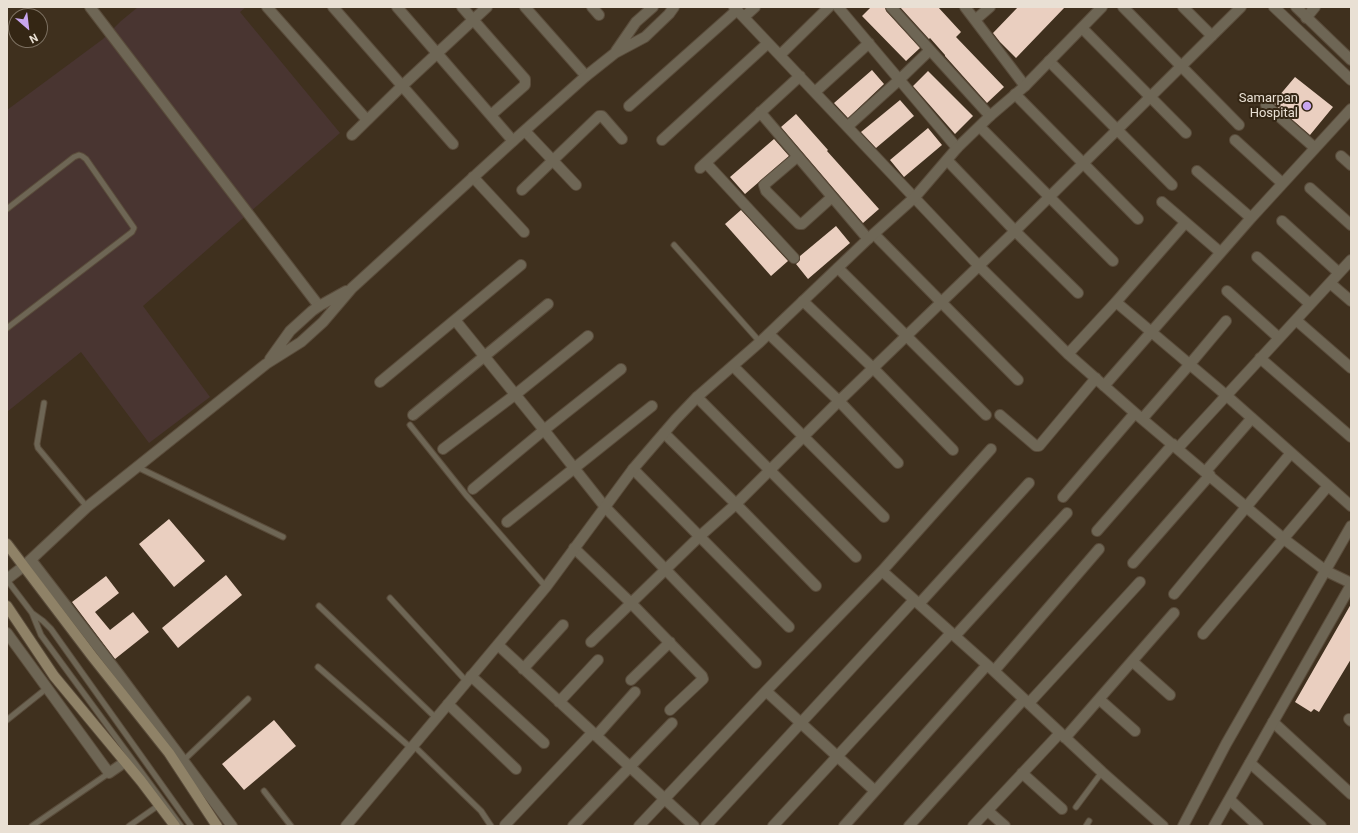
<!DOCTYPE html>
<html>
<head>
<meta charset="utf-8">
<style>
	body { margin:0 }
	#map { position:relative; width:1358px; height:833px; overflow:hidden; background:#3f301e; font-family:Roboto,sans-serif }
	canvas { display:block }
	.frame { position:absolute; inset:0; border:8px solid #e9e0d4; pointer-events:none }
	.north { position:absolute; left:8px; top:8px; width:40px; height:40px; box-sizing:border-box; background:#342614; border:1px solid #7c7061; border-radius:50%; rotate:152deg; font-size:11px; font-weight:700; line-height:16px; text-align:center; color:#e9e0d4 }
	.north::after { content:''; display:block; margin:auto; width:14px; height:18px; background:#c8a6ef; clip-path:polygon(50% 0,100% 100%,50% 72%,0 100%) }
</style>
</head>
<body>
<div id="map">
<canvas width="1358" height="833"></canvas>
<div class="frame"></div>
<div class="north">N</div>
</div>
<script>
const ctx = document.querySelector('canvas').getContext('2d');
ctx.lineJoin = 'round';
function fill(path, color) {
  ctx.fillStyle = color;
  ctx.fill(path, 'evenodd');
}
function toPath(rows) {
  const path = new Path2D();
  for (const r of rows) {
    path.moveTo(r[0], r[1]);
    for (let i = 2; i < r.length; i += 2) path.lineTo(r[i], r[i + 1]);
  }
  return path;
}
function stroke(path, color, width, dash) {
  ctx.strokeStyle = color;
  ctx.lineWidth = width;
  ctx.lineCap = dash ? 'butt' : 'round';
  ctx.setLineDash(dash || []);
  ctx.stroke(path);
}
function label(font, color, halo, rows, align = 'center') {
  ctx.font = font + ' Roboto,sans-serif';
  ctx.lineWidth = 4;
  ctx.setLineDash([]);
  ctx.textBaseline = 'middle';
  ctx.strokeStyle = halo;
  ctx.fillStyle = color;
  for (const [text, x, y, turn = 0] of rows) {
    ctx.save();
    ctx.translate(x, y);
    ctx.rotate((+turn || 0) * Math.PI / 180);
    ctx.textAlign = isNaN(turn) ? turn : align;
    if (halo) ctx.strokeText(text, 0, 0);
    ctx.fillText(text, 0, 0);
    ctx.restore();
  }
}
fill(toPath([
	[138,7,246,7,240,12,340,133,143,306,210,397,149,443,81,352,7,412,7,110,103,39,121,21]
]), '#493531');
fill(toPath([
	[871,7,885,7,886,11,920,48,906,61,862,16],
	[900,7,938,7,961,32,956,37,1004,87,987,103,945,56,945,55,930,38,929,39],
	[1018,7,1065,7,1016,58,1000,42,993,33],
	[872,70,884,84,848,118,834,103],
	[928,71,973,116,955,134,913,86],
	[1295,77,1333,107,1310,135,1273,103],
	[900,100,914,116,876,148,861,132],
	[796,114,828,150,827,151,879,209,863,223,781,127],
	[928,128,942,145,904,177,890,160],
	[774,139,789,156,745,194,730,177],
	[741,210,788,261,771,276,725,224],
	[836,226,850,243,808,279,796,264,800,260,800,256],
	[169,519,205,561,174,587,139,544],
	[226,575,242,595,178,648,162,628],
	[106,576,119,593,95,612,110,630,133,612,149,632,115,659,72,602],
	[1351,604,1351,659,1319,712,1314,709,1311,712,1295,702],
	[274,720,296,746,244,790,222,764]
]), '#eacfc0');
const service = toPath([
	[7,209,74,157,79,155,82,156,86,159,134,228,132,232,7,328],
	[674,245,760,342],
	[44,403,37,444,38,448,87,507],
	[410,425,466,495,546,587],
	[137,467,283,537],
	[7,580,32,613,41,635,181,826],
	[390,598,467,682],
	[319,606,436,718],
	[32,613,43,621,51,629,191,826],
	[318,667,411,748],
	[7,720,47,688],
	[413,745,481,811,491,826],
	[184,760,248,699],
	[264,791,291,826],
	[1076,807,1102,772],
	[32,826,109,773],
	[129,826,159,805],
	[1086,826,1089,821]
]);
const minor = toPath([
	[90,7,319,306],
	[267,7,367,120],
	[333,7,453,144],
	[397,7,513,141],
	[462,7,525,79,525,85,491,115],
	[525,7,586,76],
	[592,7,599,15],
	[734,7,979,266,1068,354,1135,413,1284,539,1326,571,1351,583],
	[838,7,957,148],
	[891,7,990,116],
	[965,7,1025,86],
	[1123,7,1239,125],
	[1183,7,1212,36],
	[744,17,755,7],
	[1306,18,1315,7],
	[975,20,990,7],
	[1082,28,1186,133],
	[780,55,829,7],
	[1049,61,1172,185],
	[815,92,869,43],
	[1015,94,1138,219],
	[1266,105,1315,148],
	[629,106,737,10],
	[760,112,868,239],
	[848,126,899,80,930,50],
	[980,127,1113,261],
	[525,131,576,185],
	[352,135,402,86,487,7],
	[662,140,768,43],
	[1235,140,1282,183],
	[1341,156,1351,165],
	[797,157,764,185,766,191,799,224,802,224,832,197],
	[947,160,1015,231,1078,293],
	[706,163,794,258],
	[700,168,800,76],
	[1197,171,1251,218],
	[473,177,524,232],
	[1310,188,1351,225],
	[522,190,599,116,602,116,622,139],
	[1162,202,1220,252],
	[1282,221,1339,273],
	[874,234,1018,380],
	[1257,257,1310,304],
	[838,268,986,415],
	[1330,283,1351,301],
	[1227,291,1279,338],
	[803,301,873,368,953,450],
	[1116,302,1227,396,1351,506],
	[455,320,544,430,605,507,756,663],
	[1296,320,1351,368],
	[769,334,839,401,898,463],
	[1068,354,1116,302,1185,223],
	[1260,358,1351,437],
	[733,366,884,517],
	[380,382,521,265],
	[1104,386,1251,218,1351,109],
	[697,397,856,557],
	[413,415,548,304],
	[1000,415,1036,446,1039,446,1096,378],
	[1143,418,1190,364,1226,321],
	[664,433,736,504,816,586],
	[1178,448,1351,260],
	[443,449,516,394,588,336],
	[633,469,789,627],
	[1206,471,1252,418],
	[473,489,544,430,621,369],
	[1063,497,1135,413],
	[507,522,652,406],
	[1097,531,1173,444],
	[574,548,631,603,702,676,703,679,670,710],
	[1133,563,1210,475],
	[882,571,994,671,1102,772,1163,826],
	[1174,594,1291,453],
	[919,604,1029,483],
	[1203,634,1328,486],
	[955,636,1067,513],
	[591,642,700,536,736,504,839,401,1015,231,1241,7],
	[498,645,694,826],
	[1132,661,1170,695],
	[523,669,563,625],
	[994,671,1099,549],
	[471,676,544,743],
	[631,680,670,642],
	[766,691,875,791],
	[1099,699,1135,731],
	[559,702,598,660],
	[1029,703,1140,582],
	[448,704,516,769],
	[1349,719,1351,721],
	[1273,722,1351,794],
	[596,736,635,692],
	[1065,738,1174,613],
	[1250,763,1321,826],
	[1022,773,1062,809],
	[1230,800,1258,826],
	[988,811,1005,826],
	[505,825,592,733],
	[573,826,672,723],
	[639,826,766,691,882,571,991,449],
	[706,826,914,600],
	[773,826,951,633],
	[844,826,987,665],
	[909,826,1024,699],
	[973,826,1060,733]
]);
const tertiary = toPath([
	[1274,7,1351,80],
	[1296,7,1351,60],
	[616,51,636,22,653,7],
	[270,359,290,331,312,311,319,306,346,291],
	[31,560,118,673,232,826],
	[7,579,24,566,87,507,266,364,301,342,323,322,352,288,513,141,586,76,615,53,645,37,669,14,674,7],
	[7,633,109,773,125,762],
	[346,826,546,587,633,469,676,419,697,397,760,342,868,239,915,197,957,148,990,116,1025,86,1102,7],
	[1183,826,1226,744,1351,526],
	[1214,826,1351,585]
]);
const secondary = toPath([
	[7,544,92,656,169,753,217,826],
	[7,606,54,676,141,781,175,826]
]);
stroke(service, '#5a4c3b', 7);
stroke(minor, '#5a4c3b', 12);
stroke(tertiary, '#5a4c3b', 12);
stroke(secondary, '#5a4c3b', 12);
stroke(service, '#6e6655', 5);
stroke(minor, '#6e6655', 10);
stroke(tertiary, '#6e6655', 10);
stroke(secondary, '#8f8267', 10);
for (const [x, y, r, color] of [
	[1307,106,5,"#c8a6ef"]
]) {
  const dot = new Path2D();
  dot.arc(x, y, r, 0, 2 * Math.PI);
  ctx.fillStyle = color;
  ctx.fill(dot);
  stroke(dot, '#342614', 1.5);
}
label('13px', '#e9e0d4', '#342614', [
	["Samarpan",1298,99],
	["Hospital",1298,114]
], 'right');
</script>
</body>
</html>
